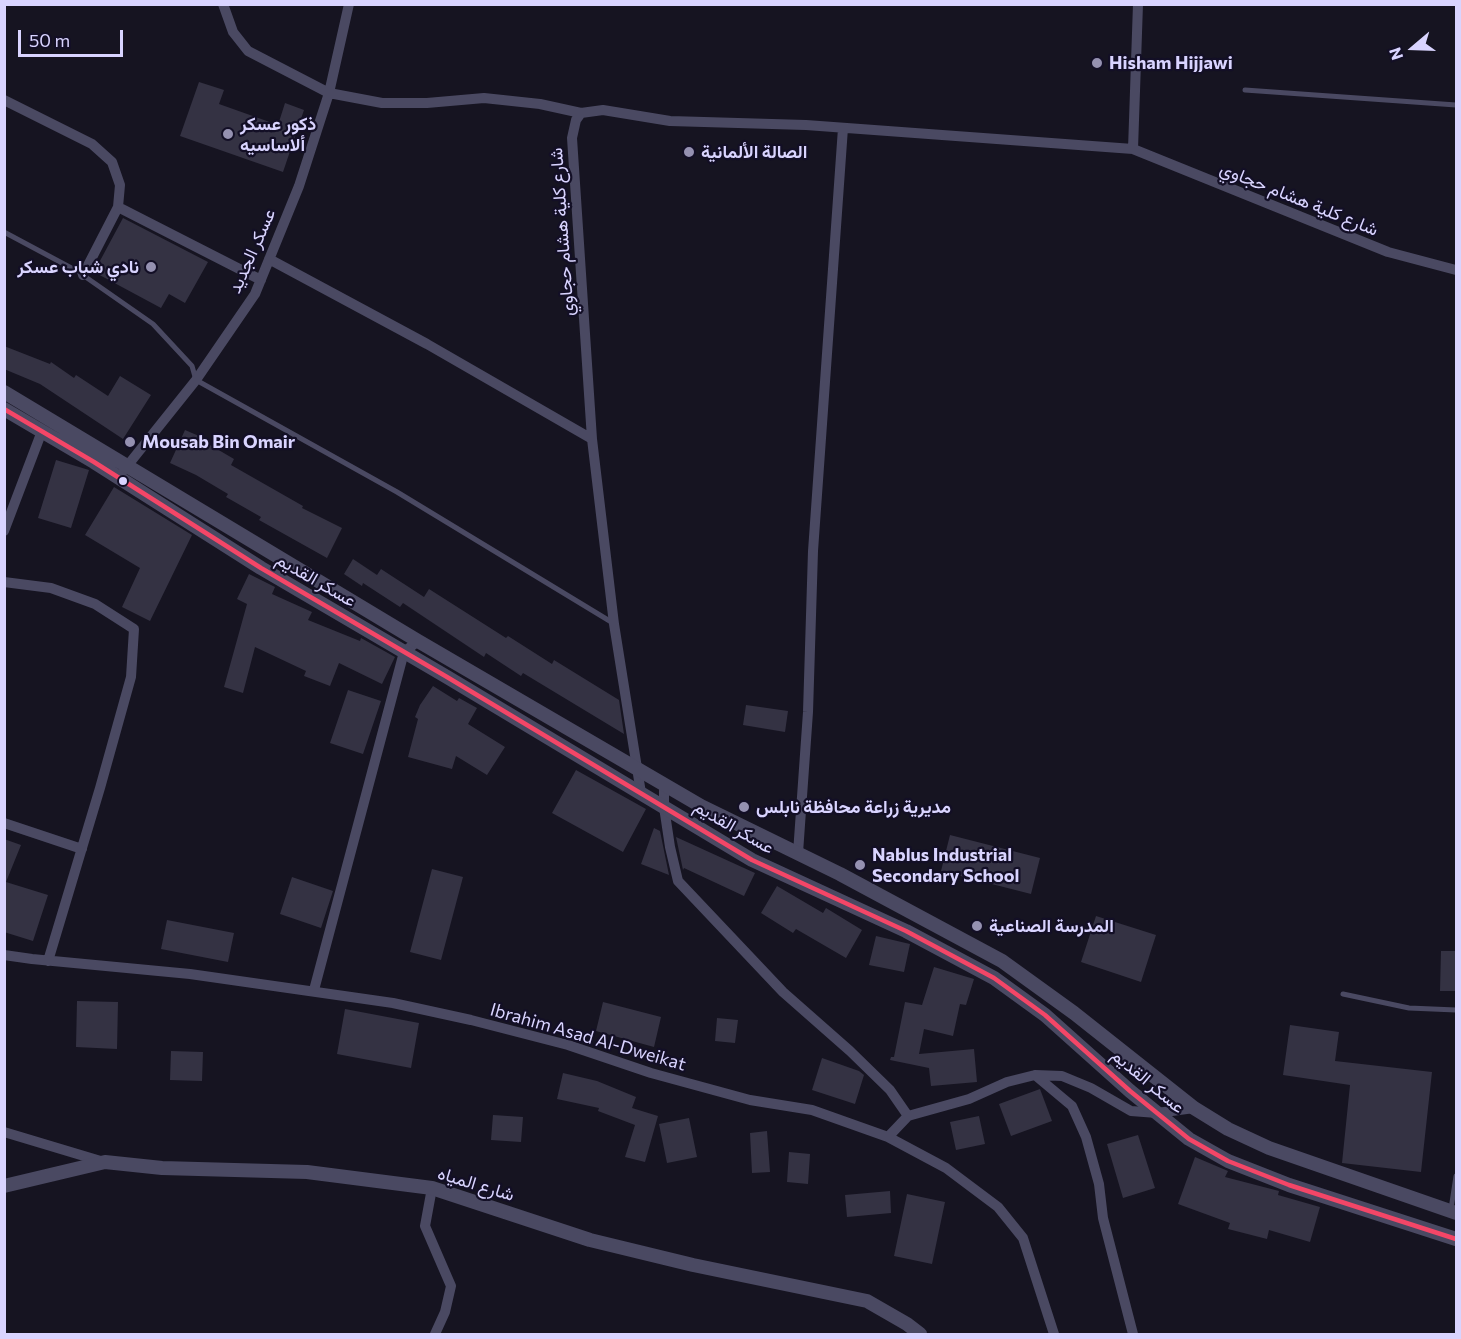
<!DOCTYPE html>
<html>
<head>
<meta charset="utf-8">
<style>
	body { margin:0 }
	#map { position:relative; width:1461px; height:1339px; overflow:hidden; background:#161421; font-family:Commissioner,sans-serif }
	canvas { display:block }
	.frame { position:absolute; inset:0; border:6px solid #d9d4ff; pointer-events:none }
	.north { position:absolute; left:1383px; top:18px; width:60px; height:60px; -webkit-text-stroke:4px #130f26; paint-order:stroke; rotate:251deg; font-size:16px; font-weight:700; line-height:24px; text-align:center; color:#d9d4ff }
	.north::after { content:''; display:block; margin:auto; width:21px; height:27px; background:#d9d4ff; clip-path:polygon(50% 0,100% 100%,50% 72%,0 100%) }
	.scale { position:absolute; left:18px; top:30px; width:105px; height:27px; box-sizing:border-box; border:3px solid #d9d4ff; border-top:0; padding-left:8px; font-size:18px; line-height:21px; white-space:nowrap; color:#d9d4ff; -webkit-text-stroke:4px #130f26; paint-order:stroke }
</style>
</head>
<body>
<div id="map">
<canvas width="1461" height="1339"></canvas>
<div class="frame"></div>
<div class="north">N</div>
<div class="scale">50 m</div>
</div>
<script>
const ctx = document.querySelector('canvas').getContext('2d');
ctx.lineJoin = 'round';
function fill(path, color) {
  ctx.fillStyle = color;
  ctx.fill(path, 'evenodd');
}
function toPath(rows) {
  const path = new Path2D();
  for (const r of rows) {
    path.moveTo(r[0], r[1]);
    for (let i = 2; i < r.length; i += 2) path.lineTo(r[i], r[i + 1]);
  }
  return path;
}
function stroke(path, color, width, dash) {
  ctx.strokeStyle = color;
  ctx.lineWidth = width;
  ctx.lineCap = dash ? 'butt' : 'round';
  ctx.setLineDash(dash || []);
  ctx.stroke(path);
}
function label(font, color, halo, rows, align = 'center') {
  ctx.font = font + ' Commissioner,Vazirmatn,sans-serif';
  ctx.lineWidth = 4.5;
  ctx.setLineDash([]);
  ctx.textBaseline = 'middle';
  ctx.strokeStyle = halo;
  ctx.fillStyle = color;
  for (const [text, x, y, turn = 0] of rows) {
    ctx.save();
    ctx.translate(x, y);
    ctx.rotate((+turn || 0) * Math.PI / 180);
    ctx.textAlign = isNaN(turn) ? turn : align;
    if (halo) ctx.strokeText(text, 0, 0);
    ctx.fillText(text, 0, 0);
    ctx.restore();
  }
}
fill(toPath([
	[199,82,224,90,219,104,278,125,285,103,304,110,283,172,180,136],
	[123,218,208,262,185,303,169,294,161,308,94,272],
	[4,346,50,364,51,362,74,378,76,375,108,396,120,376,151,395,123,439,40,384,4,369],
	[185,430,206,439,205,442,234,459,231,465,303,506,302,508,342,528,327,558,259,520,261,517,226,497,228,494,196,475,170,463],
	[56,460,89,470,71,528,38,518],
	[114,487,192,535,150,621,122,607,140,568,85,535],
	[353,559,377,575,381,569,424,597,429,589,506,638,508,636,552,664,554,660,619,700,624,734,523,673,521,676,486,653,484,657,403,603,400,607,363,583,362,586,344,574],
	[249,574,275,587,272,594,312,612,308,620,360,641,361,638,395,657,382,684,339,663,330,686,304,676,306,671,255,647,243,693,224,687,247,604,237,599],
	[433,686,457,701,459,698,477,708,468,724,505,747,487,775,456,756,452,769,408,757,418,719,415,717,420,705],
	[348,690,381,701,363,754,330,743],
	[746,705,788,711,785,732,743,725],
	[576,770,646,809,623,852,552,813],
	[654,828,660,831,669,875,641,864],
	[950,835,1040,858,1031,894,941,871],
	[676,837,755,873,744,896,684,868,683,870],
	[4,839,21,845,6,882,48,895,33,941,4,932],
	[432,869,463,877,441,960,410,952],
	[292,877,333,891,321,928,280,914],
	[777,886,823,913,826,908,862,930,846,958,796,929,793,933,761,913],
	[1096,916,1156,935,1141,982,1081,962],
	[167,920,234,933,228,962,161,949],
	[876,936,910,944,904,972,869,965],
	[1441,951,1456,951,1456,991,1440,991],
	[934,967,974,979,966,1005,960,1004,953,1036,924,1029,919,1054,974,1049,977,1082,931,1086,929,1068,890,1060,891,1057,894,1057,905,1002,922,1005],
	[77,1001,118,1002,117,1049,76,1047],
	[603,1002,661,1017,654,1047,596,1031],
	[345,1009,419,1023,411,1068,337,1054],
	[717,1018,738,1020,735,1043,715,1041],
	[1290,1025,1339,1032,1335,1061,1432,1072,1421,1172,1342,1163,1350,1085,1283,1075],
	[171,1051,203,1052,202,1081,170,1080],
	[822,1058,859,1071,864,1075,855,1104,812,1090],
	[563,1073,597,1081,636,1097,632,1108,658,1116,645,1162,625,1157,635,1125,598,1111,599,1108,557,1099],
	[1040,1089,1052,1121,1011,1136,999,1104],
	[493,1115,523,1117,521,1142,491,1140],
	[979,1116,985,1144,956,1150,950,1122],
	[689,1118,697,1157,667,1163,659,1124],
	[767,1131,770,1172,752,1173,750,1133],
	[1138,1135,1155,1188,1123,1198,1107,1144],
	[789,1152,810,1154,808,1184,787,1182],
	[1195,1157,1228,1171,1225,1177,1279,1191,1278,1195,1320,1207,1310,1242,1269,1230,1267,1239,1228,1229,1230,1223,1178,1204],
	[890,1191,891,1213,847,1217,845,1195],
	[907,1194,945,1202,932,1264,894,1256]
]), '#343243');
stroke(toPath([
	[1245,90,1456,105],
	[4,232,77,271,153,324,192,366,196,380,397,492,613,623],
	[1343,994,1409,1008,1456,1010],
	[1451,1209,1456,1176]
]), '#4a4962', 5);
stroke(toPath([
	[223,4,233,32,248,51,329,93,382,103,427,103,484,98,540,104,581,113],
	[4,100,92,144,112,162,120,185,118,207,83,275],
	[1133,149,1138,4],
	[118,207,261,280],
	[269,259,427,344,592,439],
	[124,470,196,380,255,294,299,186,329,93,349,4],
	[4,531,42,431],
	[4,582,51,588,95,604,134,629,131,677,100,788,48,961],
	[664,784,664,807,670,847,678,881,783,992,850,1051,890,1090,908,1116],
	[641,793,614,624,592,439,572,138,576,120,581,113,603,110,670,121,806,125,1133,149,1388,252,1456,270],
	[4,823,82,849],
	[798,853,808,712,813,551,843,128],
	[4,955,32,959,190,974,393,1003,471,1020,568,1045,651,1073,750,1100,812,1110,888,1137,946,1168,998,1207,1023,1238,1054,1334],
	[314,990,404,652,418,641],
	[1035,1075,1072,1106,1086,1137,1099,1184,1103,1218,1133,1334],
	[4,1132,104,1162],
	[888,1137,908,1116,969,1099,1007,1082,1035,1075,1062,1076,1091,1088,1131,1111,1157,1113,1194,1108],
	[432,1188,425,1226,451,1286,445,1312,435,1334]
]), '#4a4962', 10);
stroke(toPath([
	[4,392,418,641,701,806,840,874,1002,961,1074,1013,1194,1108,1228,1129,1269,1148,1456,1213],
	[4,409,94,462,261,568,447,677,752,860,906,931,994,978,1045,1015,1130,1091,1189,1139,1228,1161,1289,1185,1456,1239],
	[4,1186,105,1162,162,1168,307,1172,432,1188,590,1240,693,1265,867,1301,907,1324,920,1334]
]), '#4a4962', 14);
stroke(toPath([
	[4,409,94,462,261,568,447,677,752,860,906,931,994,978,1045,1015,1130,1091,1189,1139,1228,1161,1289,1185,1456,1239]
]), '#f34667', 4.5);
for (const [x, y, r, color] of [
	[1097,63,6,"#9591b1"],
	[228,134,6,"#9591b1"],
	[689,152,6,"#9591b1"],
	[151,267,6,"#9591b1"],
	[130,442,6,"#9591b1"],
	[123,481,5,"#d9d4ff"],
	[744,807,6,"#9591b1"],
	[860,865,6,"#9591b1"],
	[977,926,6,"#9591b1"]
]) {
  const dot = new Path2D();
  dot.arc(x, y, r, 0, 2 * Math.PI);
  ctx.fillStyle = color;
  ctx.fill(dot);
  stroke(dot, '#130f26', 2);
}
label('bold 18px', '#d9d4ff', '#130f26', [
	["Hisham Hijjawi",1109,63],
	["ذكور عسكر",240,124],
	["ألاساسيه",240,145],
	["الصالة الألمانية",701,152],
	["نادي شباب عسكر",139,267,"right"],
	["Mousab Bin Omair",142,442],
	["مديرية زراعة محافظة نابلس",756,807],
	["Nablus Industrial",872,855],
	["Secondary School",872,876],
	["المدرسة الصناعية",989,926]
], 'left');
label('18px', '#d9d4ff', '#130f26', [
	["شارع كلية هشام حجاوي",1299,199,22],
	["شارع كلية هشام حجاوي",562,232,-94],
	["عسكر الجديد",252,251,-66],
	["عسكر القديم",316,580,30],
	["عسكر القديم",734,827,30],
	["Ibrahim Asad Al-Dweikat",588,1037,16],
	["عسكر القديم",1148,1081,40],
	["شارع المياه",476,1184,17]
]);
</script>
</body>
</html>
